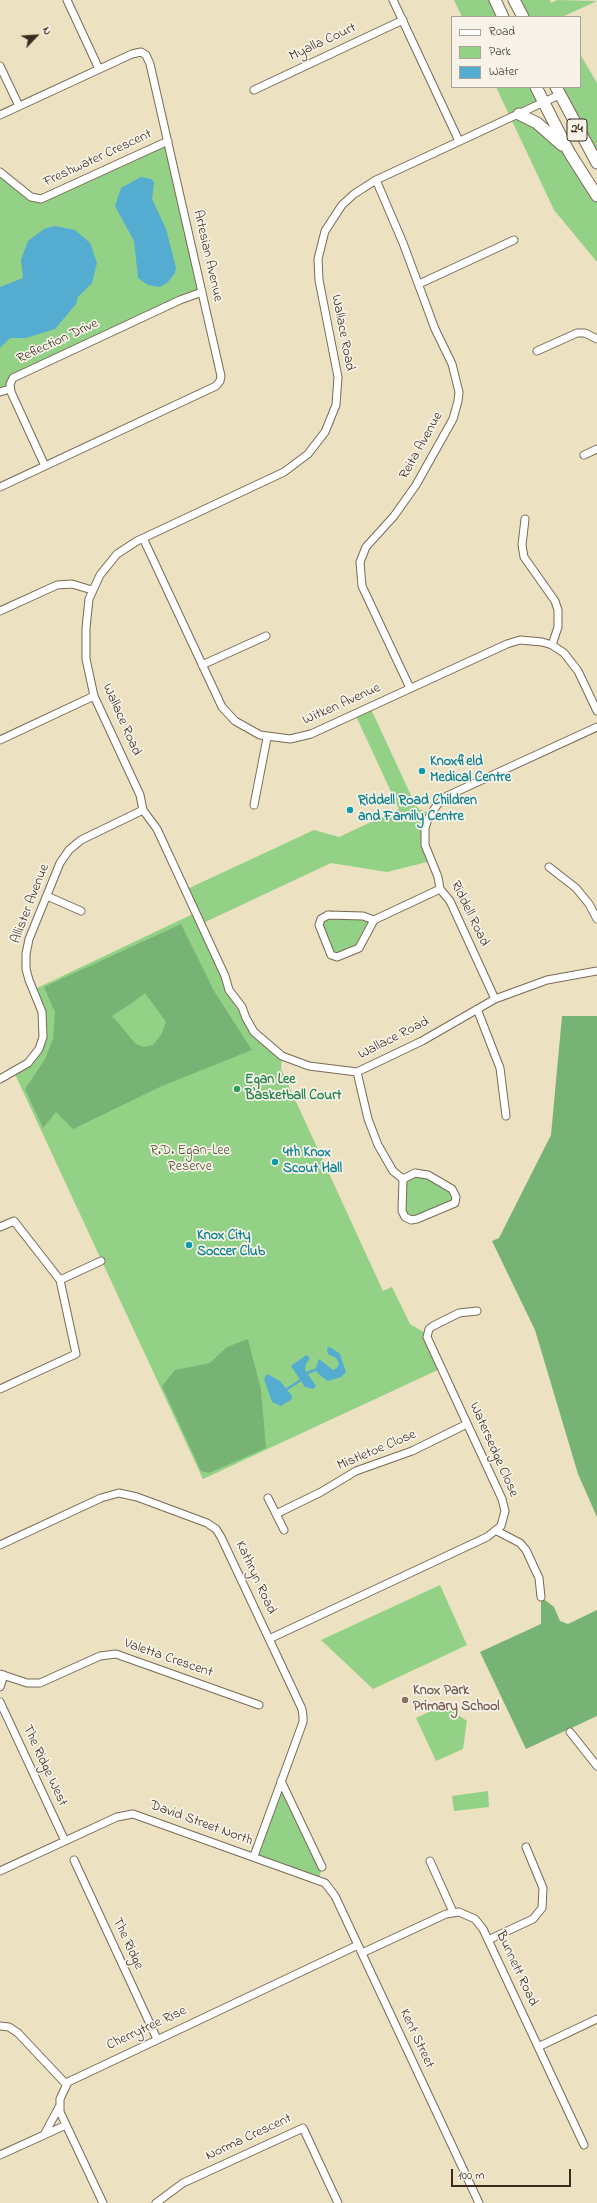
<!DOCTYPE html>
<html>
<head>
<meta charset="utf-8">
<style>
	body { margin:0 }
	#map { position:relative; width:597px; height:2203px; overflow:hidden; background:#ece1c0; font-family:"Indie Flower",sans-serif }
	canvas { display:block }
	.legend { position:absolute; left:451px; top:16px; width:130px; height:72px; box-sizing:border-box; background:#f7f3e8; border:1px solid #aca397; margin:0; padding:5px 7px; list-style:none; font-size:12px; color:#3b2a1e }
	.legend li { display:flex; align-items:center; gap:8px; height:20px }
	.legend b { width:20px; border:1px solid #aca397 }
	.north { position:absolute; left:16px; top:16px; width:40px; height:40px; -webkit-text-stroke:3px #f7f3e8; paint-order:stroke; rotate:65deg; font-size:11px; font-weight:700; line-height:16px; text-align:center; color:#3b2a1e }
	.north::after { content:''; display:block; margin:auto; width:14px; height:18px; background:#3b2a1e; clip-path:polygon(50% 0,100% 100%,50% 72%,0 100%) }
	.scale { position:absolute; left:451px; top:2169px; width:120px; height:18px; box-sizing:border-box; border:2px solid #3b2a1e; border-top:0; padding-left:5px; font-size:12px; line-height:14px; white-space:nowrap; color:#3b2a1e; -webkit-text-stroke:3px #f7f3e8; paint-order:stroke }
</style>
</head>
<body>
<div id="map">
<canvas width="597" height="2203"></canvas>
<ul class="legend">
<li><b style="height:5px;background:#fff"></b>Road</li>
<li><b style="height:11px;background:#93d187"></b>Park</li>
<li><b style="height:11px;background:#54acd1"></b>Water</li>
</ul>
<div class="north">N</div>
<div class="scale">100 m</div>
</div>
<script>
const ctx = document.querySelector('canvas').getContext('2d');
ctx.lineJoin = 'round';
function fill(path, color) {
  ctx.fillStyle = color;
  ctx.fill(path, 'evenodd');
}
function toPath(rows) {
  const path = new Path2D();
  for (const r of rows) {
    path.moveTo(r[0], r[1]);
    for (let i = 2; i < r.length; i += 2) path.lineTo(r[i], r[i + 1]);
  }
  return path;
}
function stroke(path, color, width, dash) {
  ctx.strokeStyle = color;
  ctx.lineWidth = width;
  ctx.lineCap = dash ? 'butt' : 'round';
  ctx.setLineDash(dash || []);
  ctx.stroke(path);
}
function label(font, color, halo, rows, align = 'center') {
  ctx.font = font + ' "Indie Flower",sans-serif';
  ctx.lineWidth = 3.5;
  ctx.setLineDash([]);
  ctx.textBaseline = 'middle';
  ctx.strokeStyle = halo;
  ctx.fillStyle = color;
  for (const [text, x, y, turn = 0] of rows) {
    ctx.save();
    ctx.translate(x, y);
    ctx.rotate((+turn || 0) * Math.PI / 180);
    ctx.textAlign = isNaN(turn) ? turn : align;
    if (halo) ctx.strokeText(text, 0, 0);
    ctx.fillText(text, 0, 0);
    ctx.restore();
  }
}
fill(toPath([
	[454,0,495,0,503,17,462,17],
	[514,0,550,0,551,3,557,0,597,1,562,17,523,17],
	[580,54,597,83,597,163,556,87,580,87],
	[496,87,536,87,543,102,519,113,569,152,597,196,597,262,554,210],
	[168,141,202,292,16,376,0,392,0,172,37,199],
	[370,707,415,804,419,809,430,814,425,828,431,861,387,872,331,863,201,924,250,1026,282,1056,281,1069,383,1291,392,1287,410,1324,427,1334,442,1368,203,1479,14,1072,32,1058,44,1030,33,990,195,913,185,890,314,830,339,837,399,809,355,714],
	[324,917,371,918,362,945,334,957,319,922],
	[419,1173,452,1189,456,1200,417,1219,405,1217,402,1184],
	[440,1585,467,1645,373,1689,321,1640],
	[444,1705,467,1721,463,1749,436,1761,416,1718],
	[281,1781,322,1867,319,1880,254,1856],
	[488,1791,489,1807,454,1811,452,1796]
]), '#93d187');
fill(toPath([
	[181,924,214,991,252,1050,162,1086,73,1129,56,1112,43,1128,25,1089,45,1059,53,1039,55,1012,44,987],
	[145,993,166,1022,161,1035,153,1045,144,1047,136,1044,112,1016,132,1003],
	[562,1016,597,1016,597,1517,578,1474,535,1330,492,1241,499,1238,551,1135],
	[248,1339,261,1390,266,1448,209,1473,201,1471,162,1386,175,1370,210,1363,227,1347],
	[541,1597,554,1607,560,1621,568,1624,597,1610,597,1716,526,1749,480,1652,541,1624]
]), '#76b374');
fill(toPath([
	[141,177,151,179,154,182,152,199,166,229,176,268,175,273,167,283,160,287,148,285,138,278,134,241,115,206,121,188],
	[54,226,75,230,90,243,97,263,92,283,78,297,76,304,55,329,26,338,10,338,0,348,0,287,23,278,21,260,28,241,44,229],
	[330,1347,340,1354,346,1372,341,1377,328,1381,321,1376,315,1370,319,1359,333,1370,337,1368,339,1363,336,1358,328,1354,327,1348],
	[306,1355,310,1358,306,1364,305,1370,316,1386,313,1389,305,1387,291,1366],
	[267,1374,280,1381,292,1396,291,1400,281,1406,272,1402,264,1379]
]), '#54acd1');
stroke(toPath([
	[307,1373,315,1370],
	[287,1389,301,1380]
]), '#54acd1', 2.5);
const street = toPath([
	[67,0,99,69],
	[393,0,459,141],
	[0,66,19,106],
	[254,90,403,20],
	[559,95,376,180,354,194,342,205,325,231,318,259,319,280,338,377,336,405,325,432,308,454,284,472,137,541,117,554,100,575,89,599,86,628,86,659,94,696,140,795,143,810,157,829,225,976,229,990,242,1007,246,1018,254,1032,282,1056,309,1066,357,1072,422,1041,495,999,547,980,597,971],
	[0,115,132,54,141,52,146,55,150,64,221,376,220,381,216,386,0,487],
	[0,172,31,197,41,199,168,141],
	[376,180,403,243,435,329,452,364,459,392,458,401,453,419,416,485,394,516,366,547,360,562,362,586,410,688],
	[419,284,514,240],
	[537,351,577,333,585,333,597,339],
	[0,392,10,389],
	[584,455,597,449],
	[45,466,11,392,10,384,13,378,180,300,202,292],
	[525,519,522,545,524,557,555,601,558,610,558,627,552,645],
	[143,538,222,707,235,721,260,735,290,739,311,734,507,644,520,640,542,642,552,645,564,653,578,671,597,711],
	[0,611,57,585,72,584,92,590],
	[202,665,266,636],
	[0,740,94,696],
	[254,805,267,738],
	[549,867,576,888,589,904,597,919],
	[47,896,81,911],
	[328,915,363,916,374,920,359,948,337,957,331,955,319,925,321,919,328,915],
	[374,920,440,889],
	[495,999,450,901,440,889,438,877,425,845,425,828,428,819,437,805,447,796,597,727],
	[477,1009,500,1068,506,1116],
	[357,1072,368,1119,378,1145,393,1171,403,1179],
	[0,1079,28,1063,39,1049,43,1037,42,1012,29,980,26,969,26,954,29,939,60,863,69,850,81,840,143,810],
	[415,1173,428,1175,452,1189,456,1197,455,1203,417,1219,411,1220,405,1217,402,1211,403,1179,415,1173],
	[0,1227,14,1221,60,1280,76,1354,0,1389],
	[60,1280,101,1261],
	[268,1498,284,1530],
	[276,1514,321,1492,356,1471,412,1451,467,1424],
	[497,1531,520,1543,526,1550,539,1578,541,1597],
	[0,1545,101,1498,119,1493,137,1497,207,1523,216,1529,221,1537,302,1709,303,1716,303,1722,254,1856],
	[269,1639,487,1537,501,1526,505,1511,502,1499,427,1337,429,1329,433,1326,459,1313,477,1311],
	[0,1674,27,1683,40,1683,100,1656,116,1654,259,1705],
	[0,1687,4,1675],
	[0,1702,65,1841],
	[570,1732,597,1766],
	[281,1781,322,1867],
	[74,1860,157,2039],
	[430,1861,453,1912],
	[0,1871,117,1817,133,1814,325,1883,335,1896,479,2203],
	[488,1940,533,1919,542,1908,543,1888,526,1847],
	[362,1953,446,1914,459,1912,475,1919,483,1929,584,2145],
	[0,2026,9,2027,18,2033,66,2084],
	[538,2047,597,2019],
	[44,2135,59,2107],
	[0,2155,66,2125],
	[103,2203,60,2112,60,2099,68,2082,358,1945],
	[156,2203,183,2183,303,2128,338,2203]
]);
const primary = toPath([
	[495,0,503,17],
	[514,0,523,17],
	[536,87,569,152,597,196],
	[556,87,597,163],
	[519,114,537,123,562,145]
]);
stroke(street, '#796a57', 9);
stroke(primary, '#796a57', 13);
stroke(street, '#fff', 7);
stroke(primary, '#fff', 11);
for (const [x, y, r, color] of [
	[422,771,4,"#0f9aa8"],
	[350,810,4,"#0f9aa8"],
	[237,1089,4,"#2e9e5b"],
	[275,1162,4,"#0f9aa8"],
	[189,1245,4,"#0f9aa8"],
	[405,1700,4,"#8d6e63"]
]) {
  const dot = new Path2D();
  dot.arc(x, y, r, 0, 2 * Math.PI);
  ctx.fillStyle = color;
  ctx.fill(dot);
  stroke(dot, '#f7f3e8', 1.5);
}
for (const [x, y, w] of [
	[577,130,20]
]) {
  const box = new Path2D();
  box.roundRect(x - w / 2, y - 11, w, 22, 3);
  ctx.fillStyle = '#f7f3e8';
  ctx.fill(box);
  stroke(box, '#3b2a1e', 1);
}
label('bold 13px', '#3b2a1e', null, [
	["24",577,130]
]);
label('14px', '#3b2a1e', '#f7f3e8', [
	["Myalla Court",323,43,-25],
	["Freshwater Crescent",98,159,-25],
	["Artesian Avenue",207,256,77],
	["Wallace Road",342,333,79],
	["Reflection Drive",58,342,-25],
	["Reita Avenue",422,446,-61],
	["Witken Avenue",342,705,-24],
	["Wallace Road",121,720,66],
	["Allister Avenue",31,904,-69],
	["Riddell Road",469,914,64],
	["Wallace Road",394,1039,-27],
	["Watersedge Close",493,1450,66],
	["Mistletoe Close",377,1451,-23],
	["Kathryn Road",255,1578,65],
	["Valetta Crescent",168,1659,19],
	["The Ridge West",44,1766,65],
	["David Street North",201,1824,20],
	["The Ridge",127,1944,65],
	["Bunnett Road",516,1969,65],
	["Cherrytree Rise",147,2029,-25],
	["Kent Street",416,2039,65],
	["Norma Crescent",249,2138,-25]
]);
label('bold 14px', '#0d838f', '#f7f3e8', [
	["Knoxfield",430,763],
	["Medical Centre",430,779],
	["Riddell Road Children",358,802],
	["and Family Centre",358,818],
	["4th Knox",283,1154],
	["Scout Hall",283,1170],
	["Knox City",197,1237],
	["Soccer Club",197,1253]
], 'left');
label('bold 14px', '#27864d', '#f7f3e8', [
	["Egan Lee",245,1081],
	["Basketball Court",245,1097]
], 'left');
label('14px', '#515438', '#f7f3e8', [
	["R.D. Egan-Lee",190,1152],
	["Reserve",190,1168]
]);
label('bold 14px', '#785e54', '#f7f3e8', [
	["Knox Park",413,1692],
	["Primary School",413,1708]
], 'left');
</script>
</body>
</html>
